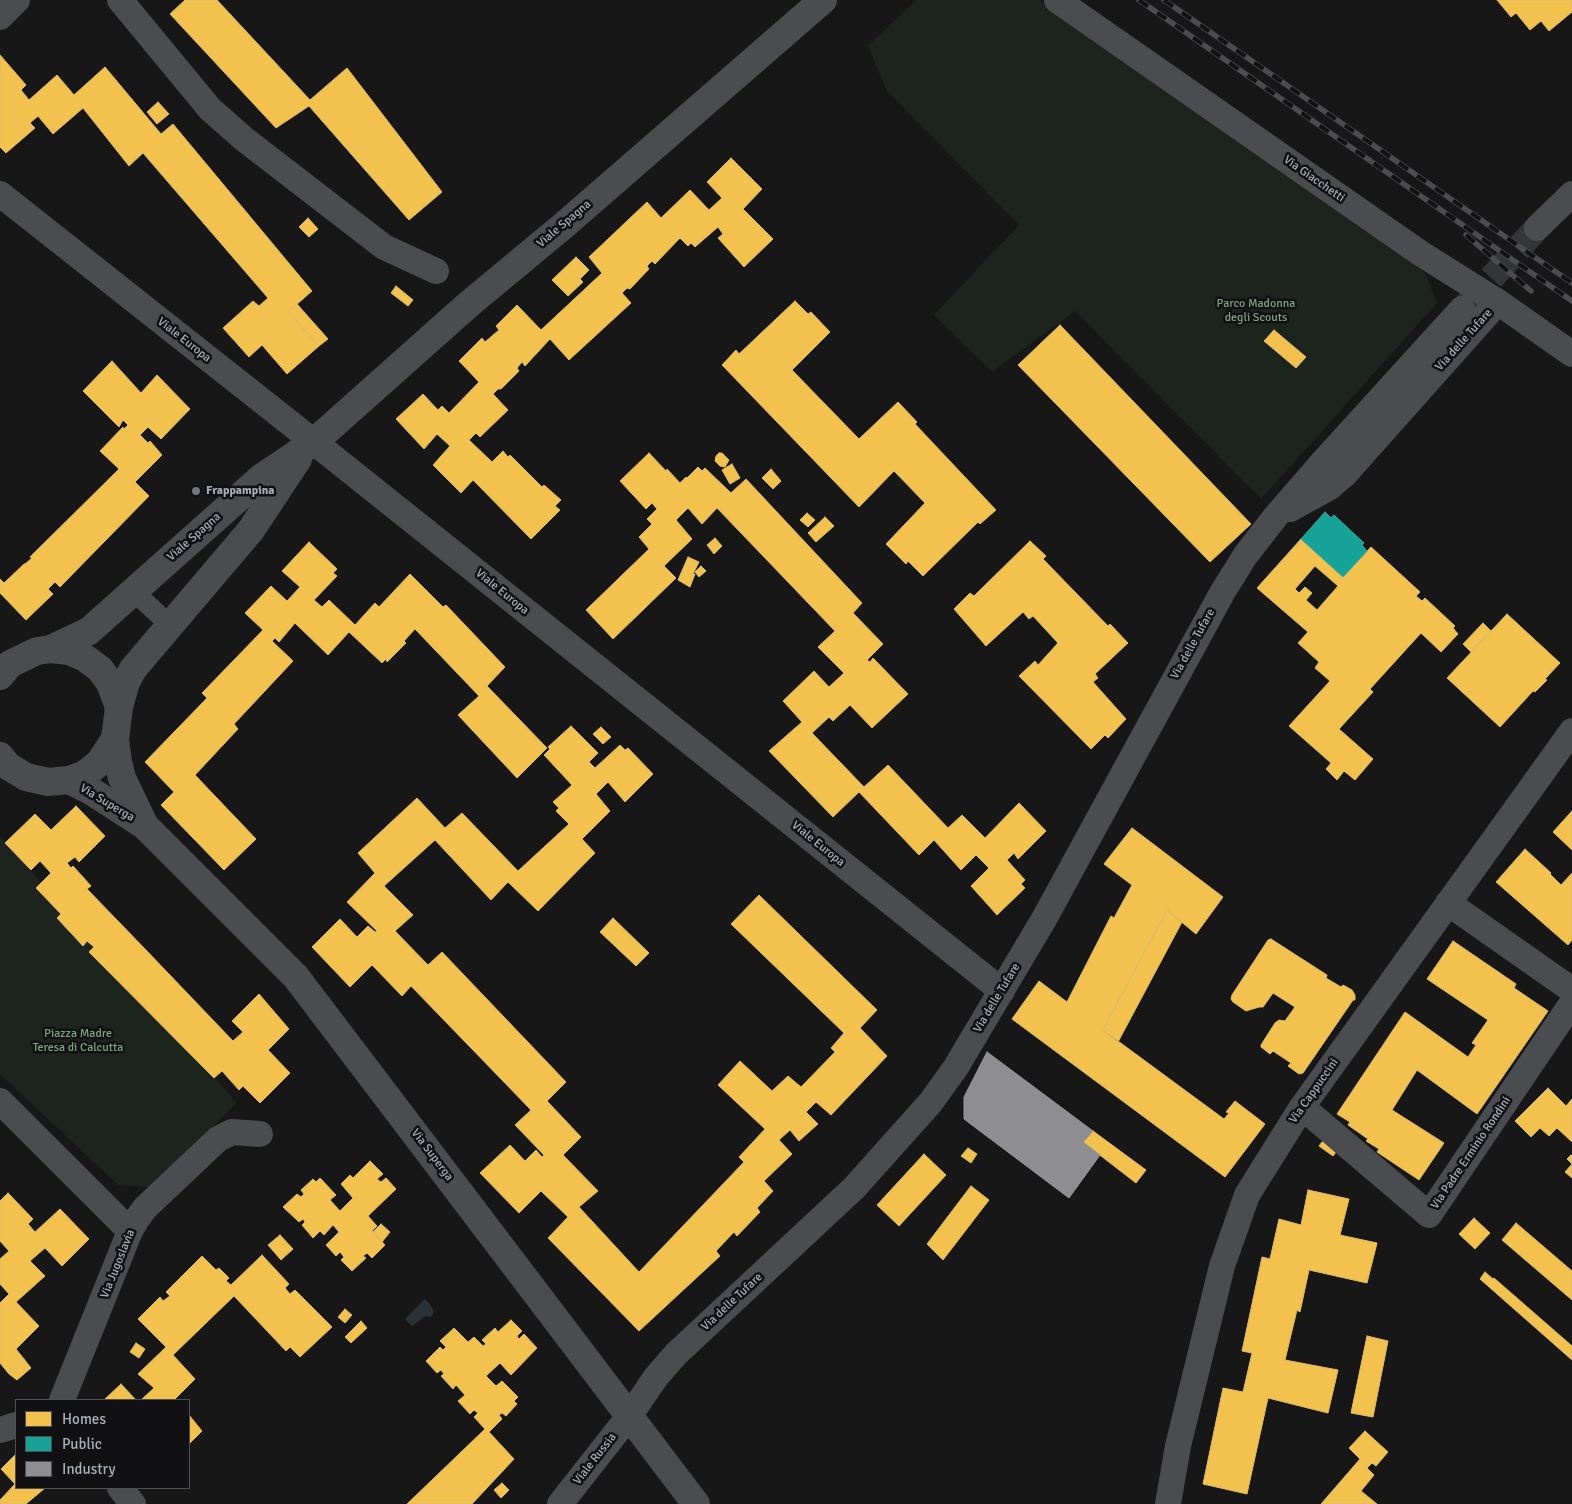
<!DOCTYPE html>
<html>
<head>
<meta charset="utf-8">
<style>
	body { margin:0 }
	#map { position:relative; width:1572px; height:1504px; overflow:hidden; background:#171717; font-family:Signika,sans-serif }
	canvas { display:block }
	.legend { position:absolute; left:15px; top:1399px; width:175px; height:90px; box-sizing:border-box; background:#111113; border:1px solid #4d4f55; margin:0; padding:6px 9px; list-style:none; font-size:15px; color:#a8adb8 }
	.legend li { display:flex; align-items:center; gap:10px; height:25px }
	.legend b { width:25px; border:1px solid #4d4f55 }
</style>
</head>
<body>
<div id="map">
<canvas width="1572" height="1504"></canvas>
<ul class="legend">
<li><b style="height:14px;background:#f2c14e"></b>Homes</li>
<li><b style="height:14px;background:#17a398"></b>Public</li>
<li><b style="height:14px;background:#8d8d92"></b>Industry</li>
</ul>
</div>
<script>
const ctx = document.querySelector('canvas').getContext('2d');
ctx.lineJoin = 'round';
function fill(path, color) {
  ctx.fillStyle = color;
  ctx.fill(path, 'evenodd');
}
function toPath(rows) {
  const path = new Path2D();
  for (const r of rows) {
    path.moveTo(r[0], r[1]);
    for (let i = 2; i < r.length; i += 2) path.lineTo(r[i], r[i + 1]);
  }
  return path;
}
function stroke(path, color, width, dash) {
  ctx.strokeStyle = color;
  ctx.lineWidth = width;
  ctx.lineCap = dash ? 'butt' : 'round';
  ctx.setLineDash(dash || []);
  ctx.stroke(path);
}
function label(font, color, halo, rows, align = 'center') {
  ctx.font = font + ' Signika,sans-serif';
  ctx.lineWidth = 5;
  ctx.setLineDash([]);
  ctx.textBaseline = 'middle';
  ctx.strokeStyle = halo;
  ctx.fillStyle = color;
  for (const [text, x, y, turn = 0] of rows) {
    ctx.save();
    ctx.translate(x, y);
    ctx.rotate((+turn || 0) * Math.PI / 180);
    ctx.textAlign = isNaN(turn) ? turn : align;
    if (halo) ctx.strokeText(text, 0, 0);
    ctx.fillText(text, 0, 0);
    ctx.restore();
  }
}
fill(toPath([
	[916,0,1040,0,1425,273,1437,303,1261,499,1075,311,992,372,934,315,1019,225,887,91,868,46],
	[0,836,237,1103,151,1187,118,1185,0,1074]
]), '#1d241e');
fill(toPath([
	[425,1299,430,1304,434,1312,431,1317,426,1316,412,1326,405,1319]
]), '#2a3239');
const homes = toPath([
	[185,0,217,0,310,100,347,68,442,192,409,220,309,106,276,128,170,14,185,0],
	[1497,0,1572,0,1572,12,1549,31,1541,21,1530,30,1516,13,1511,17,1497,0],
	[0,55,26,85,21,90,29,100,57,75,74,95,105,67,161,134,173,124,312,291,288,312,319,346,287,374,262,345,249,357,223,328,253,301,259,306,268,298,143,153,129,166,83,108,53,134,38,116,30,123,35,128,6,153,0,147,0,55],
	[158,102,169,114,157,124,147,112,158,102],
	[731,158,762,189,743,209,773,239,744,267,718,238,723,234,718,227,695,247,691,243,688,246,680,238,655,264,652,261,647,266,649,269,630,289,627,288,622,293,631,303,569,360,550,339,525,366,522,362,517,368,519,371,501,389,498,389,493,394,508,410,480,437,476,433,469,440,492,462,503,451,508,457,510,455,542,487,544,485,561,500,555,506,560,510,531,539,473,480,461,493,433,465,450,446,437,434,424,449,396,419,423,394,438,410,442,406,449,413,479,382,459,361,482,338,485,342,499,330,496,326,517,305,541,330,602,273,589,257,647,202,661,218,690,190,709,210,722,198,707,182,731,158],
	[308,218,318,229,309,237,299,227,308,218],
	[576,257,589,270,580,279,583,282,568,296,552,280,576,257],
	[396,286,413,300,408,306,391,293,396,286],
	[795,301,808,314,811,312,830,332,792,370,859,439,898,402,917,422,915,424,996,510,980,524,978,522,923,576,908,561,906,564,886,544,925,503,894,471,859,507,722,365,736,350,739,354,795,301],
	[297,304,328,339,319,346,288,312,297,304],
	[1060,325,1251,524,1210,562,1018,365,1060,325],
	[1274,330,1306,357,1296,368,1264,341,1274,330],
	[112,361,141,393,157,375,190,409,161,439,148,427,140,435,148,443,150,441,162,455,135,482,149,496,60,587,55,582,48,589,53,594,26,620,0,593,0,579,4,583,24,564,25,564,32,558,30,557,119,469,100,451,123,427,124,429,128,425,123,420,119,427,83,391,112,361],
	[649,453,666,471,667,469,680,483,686,477,687,478,698,467,702,471,705,468,731,493,746,479,862,603,853,613,883,644,867,660,870,662,873,658,908,694,872,728,850,705,833,721,829,717,812,733,864,787,888,765,948,828,962,815,985,838,1019,803,1046,831,1018,859,1014,853,1007,860,1025,880,1021,884,1025,888,997,915,971,886,989,868,976,855,961,870,934,840,919,855,859,792,833,817,769,751,802,722,783,701,814,671,829,687,844,673,818,647,835,631,717,508,702,524,688,508,676,520,692,539,664,566,676,578,613,639,586,610,649,549,639,537,652,524,647,519,657,509,652,503,646,509,620,481,649,453],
	[719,453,722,453,729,460,725,467,720,466,715,461,716,456,719,453],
	[732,464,740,478,730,484,722,470,732,464],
	[771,469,781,481,773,489,762,478,771,469],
	[807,513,815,520,808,527,800,520,807,513],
	[825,517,834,526,816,542,808,533,825,517],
	[715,538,722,546,714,554,707,545,715,538],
	[1301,539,1343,577,1371,547,1420,592,1416,596,1422,601,1425,598,1455,626,1453,628,1458,634,1441,652,1421,633,1370,689,1373,692,1339,729,1373,759,1355,780,1344,771,1337,780,1326,769,1331,763,1289,726,1330,681,1315,668,1319,662,1298,643,1308,632,1257,588,1301,539],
	[1315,566,1338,586,1317,610,1306,600,1312,593,1305,587,1299,593,1295,589,1315,566],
	[1030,541,1046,556,1043,559,1108,626,1110,624,1128,643,1095,674,1098,678,1093,682,1126,719,1108,738,1105,735,1091,749,1019,676,1035,661,1038,665,1058,643,1033,616,1029,619,1023,612,986,646,954,609,970,593,974,596,1030,541],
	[309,542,337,569,333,573,337,576,314,600,322,607,329,600,355,625,375,603,379,607,410,574,443,607,446,605,505,667,487,686,547,748,517,778,458,715,479,696,415,629,404,641,406,643,387,662,386,659,382,663,349,632,328,655,295,623,279,642,275,638,272,641,293,661,234,724,238,729,195,775,256,839,224,870,161,805,174,792,145,762,207,698,202,693,263,630,245,613,271,586,287,601,300,587,282,571,309,542],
	[688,557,699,562,693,574,695,574,690,587,678,580,688,557],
	[701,566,706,571,699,577,695,572,701,566],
	[1507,614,1560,663,1545,679,1547,680,1535,692,1533,691,1500,727,1447,678,1507,614],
	[1483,623,1491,631,1471,652,1463,644,1483,623],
	[571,726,598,753,589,762,595,768,620,745,625,750,628,748,653,774,625,802,608,782,596,794,610,811,582,839,595,853,538,911,508,882,491,900,435,840,384,886,413,915,395,931,428,965,442,952,566,1082,547,1101,581,1137,563,1155,598,1191,579,1207,639,1272,744,1162,739,1157,765,1129,718,1085,740,1061,772,1091,788,1076,801,1087,835,1052,831,1048,844,1033,731,924,759,895,877,1010,860,1028,887,1056,831,1115,816,1102,806,1112,818,1124,799,1141,790,1130,779,1140,792,1154,764,1181,773,1191,757,1208,760,1212,737,1236,734,1232,716,1251,720,1256,639,1331,548,1238,568,1217,541,1191,519,1213,480,1173,510,1145,525,1161,536,1150,542,1157,544,1155,515,1125,531,1110,411,986,402,996,372,965,350,987,312,947,340,919,357,937,368,926,375,932,377,931,347,902,375,873,358,853,417,798,445,828,462,813,518,871,569,824,556,811,559,808,553,802,572,785,544,755,550,749,548,747,571,726],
	[601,727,611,737,603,744,593,734,601,727],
	[76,806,105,836,79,862,75,857,67,863,71,868,73,866,91,886,87,889,146,950,233,1041,243,1032,232,1021,259,994,289,1029,268,1050,290,1073,260,1103,243,1086,239,1090,222,1071,214,1078,89,952,94,947,87,941,83,946,57,918,61,914,36,888,51,873,40,861,31,870,5,843,35,814,51,830,76,806],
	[1572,811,1572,850,1553,832,1572,811],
	[1132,828,1223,897,1196,934,1167,910,1103,1030,1224,1119,1229,1113,1226,1112,1235,1101,1265,1124,1225,1177,1012,1019,1039,981,1067,1002,1111,916,1114,918,1132,885,1104,864,1132,828],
	[1525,849,1551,873,1550,874,1561,885,1572,873,1572,940,1568,945,1496,882,1525,849],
	[1167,910,1182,922,1118,1042,1103,1030,1167,910],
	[613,918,649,953,636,966,600,932,613,918],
	[1271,939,1327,975,1326,978,1341,987,1343,985,1352,990,1355,995,1355,1000,1353,1000,1303,1073,1299,1074,1288,1066,1291,1063,1273,1051,1270,1054,1261,1047,1261,1045,1275,1023,1279,1020,1285,1021,1295,1007,1273,993,1263,1007,1259,1007,1246,1011,1233,1002,1231,999,1232,995,1268,940,1271,939],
	[1453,941,1516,984,1514,988,1548,1011,1477,1114,1417,1070,1392,1110,1444,1143,1419,1180,1377,1152,1379,1149,1366,1141,1368,1139,1348,1125,1350,1122,1337,1114,1405,1012,1468,1057,1476,1045,1472,1043,1488,1020,1427,979,1453,941],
	[1548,1088,1566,1106,1572,1099,1572,1142,1557,1128,1549,1136,1540,1128,1531,1137,1515,1121,1548,1088],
	[1093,1131,1146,1170,1136,1183,1083,1142,1093,1131],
	[1325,1138,1339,1148,1333,1156,1319,1146,1325,1138],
	[968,1148,977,1154,971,1163,961,1156,968,1148],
	[924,1154,946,1175,899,1226,877,1205,924,1154],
	[1571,1155,1572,1156,1572,1178,1565,1172,1572,1164,1567,1159,1571,1155],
	[370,1161,383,1174,377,1179,381,1182,386,1178,396,1189,368,1216,377,1226,372,1231,385,1245,372,1258,367,1253,363,1256,366,1258,352,1271,341,1260,344,1257,340,1252,336,1256,326,1245,339,1232,333,1225,324,1235,320,1231,313,1238,302,1225,305,1222,303,1219,299,1222,283,1207,297,1194,301,1197,304,1194,301,1190,313,1179,316,1182,320,1178,336,1195,330,1200,340,1211,353,1198,341,1184,350,1175,353,1178,370,1161],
	[971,1186,989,1200,943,1260,927,1244,971,1186],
	[1308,1190,1349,1199,1340,1235,1377,1243,1367,1283,1309,1270,1300,1312,1297,1310,1285,1360,1338,1370,1328,1413,1268,1398,1247,1494,1203,1484,1223,1388,1243,1392,1252,1353,1242,1351,1262,1257,1270,1259,1279,1219,1301,1225,1308,1190],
	[8,1193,33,1219,28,1224,35,1232,60,1209,89,1239,62,1266,45,1248,30,1261,45,1276,16,1302,39,1326,16,1349,24,1359,9,1374,0,1363,0,1303,9,1294,0,1284,0,1259,9,1251,0,1241,0,1201,8,1193],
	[1474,1218,1490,1233,1475,1249,1459,1234,1474,1218],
	[1516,1223,1572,1271,1572,1300,1502,1240,1516,1223],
	[381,1224,390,1232,382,1242,373,1232,381,1224],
	[280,1235,293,1249,281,1260,268,1245,280,1235],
	[262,1255,289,1284,285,1288,290,1294,295,1290,332,1327,300,1357,290,1347,286,1351,234,1296,173,1355,195,1379,175,1399,176,1400,141,1400,154,1388,138,1374,166,1347,138,1319,160,1297,163,1301,170,1296,166,1292,202,1256,216,1270,219,1268,229,1278,226,1281,231,1285,262,1255],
	[1485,1272,1493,1279,1494,1278,1572,1346,1572,1360,1480,1279,1485,1272],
	[345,1309,352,1315,345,1323,338,1317,345,1309],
	[511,1320,522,1331,517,1336,519,1339,524,1334,537,1348,511,1375,500,1363,486,1376,496,1386,502,1381,518,1397,514,1401,517,1404,506,1416,502,1413,499,1415,502,1419,489,1432,514,1459,472,1504,407,1504,485,1429,474,1417,478,1413,474,1410,470,1414,458,1401,465,1395,456,1385,453,1389,441,1376,444,1374,441,1370,437,1373,426,1361,440,1347,443,1350,446,1347,440,1341,454,1328,468,1342,474,1337,483,1346,486,1344,482,1340,495,1328,498,1332,511,1320],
	[361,1321,367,1328,351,1343,345,1337,361,1321],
	[1367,1336,1388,1341,1373,1417,1351,1413,1367,1336],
	[136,1343,145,1349,139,1358,130,1352,136,1343],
	[24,1359,31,1368,17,1380,9,1374,24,1359],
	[121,1384,136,1400,104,1400,121,1384],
	[189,1415,202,1431,189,1444,189,1415],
	[1365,1431,1388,1452,1376,1466,1372,1463,1367,1468,1374,1475,1361,1491,1377,1504,1321,1504,1360,1459,1349,1448,1365,1431],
	[16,1454,16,1488,45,1488,26,1504,0,1504,0,1500,15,1484,1,1469,16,1454],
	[502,1483,509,1490,501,1498,494,1490,502,1483]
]);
fill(homes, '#f2c14e');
stroke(homes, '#dcbb6e', 1);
const public = toPath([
	[1325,512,1331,518,1334,515,1364,543,1362,545,1367,551,1343,577,1301,539,1325,512]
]);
fill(public, '#17a398');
stroke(public, '#42a6a2', 1);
const industry = toPath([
	[987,1052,1093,1131,1083,1142,1100,1155,1069,1198,964,1119,964,1097,987,1052]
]);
fill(industry, '#8d8d92');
stroke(industry, '#95979d', 1);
stroke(toPath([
	[1465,307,1537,228]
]), '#343537', 26, [26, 13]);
stroke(toPath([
	[133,591,171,626]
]), '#4b4c50', 20);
stroke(toPath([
	[120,0,210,109,244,139,384,247,436,271],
	[1057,0,1420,253,1498,302,1572,354],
	[0,17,17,0],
	[0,194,314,442,1002,991],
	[1537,228,1572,194],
	[1290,509,1330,487,1344,475,1498,302],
	[1448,903,1572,990],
	[0,1101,130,1231],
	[1302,1107,1429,1215,1572,1003],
	[62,1400,130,1231,137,1219,145,1208,218,1139,232,1132,260,1134],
	[0,1430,16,1425],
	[120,1488,133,1504],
	[560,1504,630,1415,656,1377,676,1354,854,1188,931,1102,956,1067,1044,919,1222,593,1245,556,1276,516,1322,463,1462,309],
	[1168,1504,1178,1446,1222,1266,1247,1195,1302,1107,1572,731]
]), '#4b4c50', 26);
stroke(toPath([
	[51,649,89,631,262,477,314,442,469,304,563,226,823,0],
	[0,676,10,664,37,651,51,649,69,651,85,658,100,669,110,683,119,707,115,739,99,763,85,774,69,780,48,782,26,777,8,766,0,756],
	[119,707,126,682,133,669,251,530,298,459],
	[115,739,118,762,122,778,145,826],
	[69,780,91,791,145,826,296,977,696,1504]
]), '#4b4c50', 28);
const rail = toPath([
	[1139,0,1572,301],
	[1164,0,1572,283],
	[1466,235,1531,291]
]);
stroke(rail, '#4b4c4f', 5.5);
stroke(rail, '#111113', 4, [11]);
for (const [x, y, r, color] of [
	[196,491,5,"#757880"]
]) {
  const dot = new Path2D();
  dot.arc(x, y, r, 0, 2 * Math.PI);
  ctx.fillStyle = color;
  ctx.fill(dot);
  stroke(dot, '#111113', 2);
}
label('12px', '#a8adb8', '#111113', [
	["Via Giacchetti",1314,179,35],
	["Viale Spagna",564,224,-40],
	["Viale Europa",184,340,38],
	["Via delle Tufare",1464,340,-48],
	["Viale Spagna",194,537,-41],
	["Viale Europa",502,592,39],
	["Via delle Tufare",1193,644,-61],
	["Via Superga",107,803,31],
	["Viale Europa",818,844,39],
	["Via delle Tufare",997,998,-59],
	["Via Cappuccini",1314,1091,-55],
	["Via Padre Erminio Rondini",1471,1153,-56],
	["Via Superga",432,1155,53],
	["Via Jugoslavia",118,1264,-68],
	["Via delle Tufare",732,1302,-43],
	["Viale Russia",595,1459,-52]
]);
label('12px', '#7fa381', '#111113', [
	["Parco Madonna",1256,304],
	["degli Scouts",1256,318],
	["Piazza Madre",78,1034],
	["Teresa di Calcutta",78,1048]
]);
label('bold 12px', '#a8adb8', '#111113', [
	["Frappampina",206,491]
], 'left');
</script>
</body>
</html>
